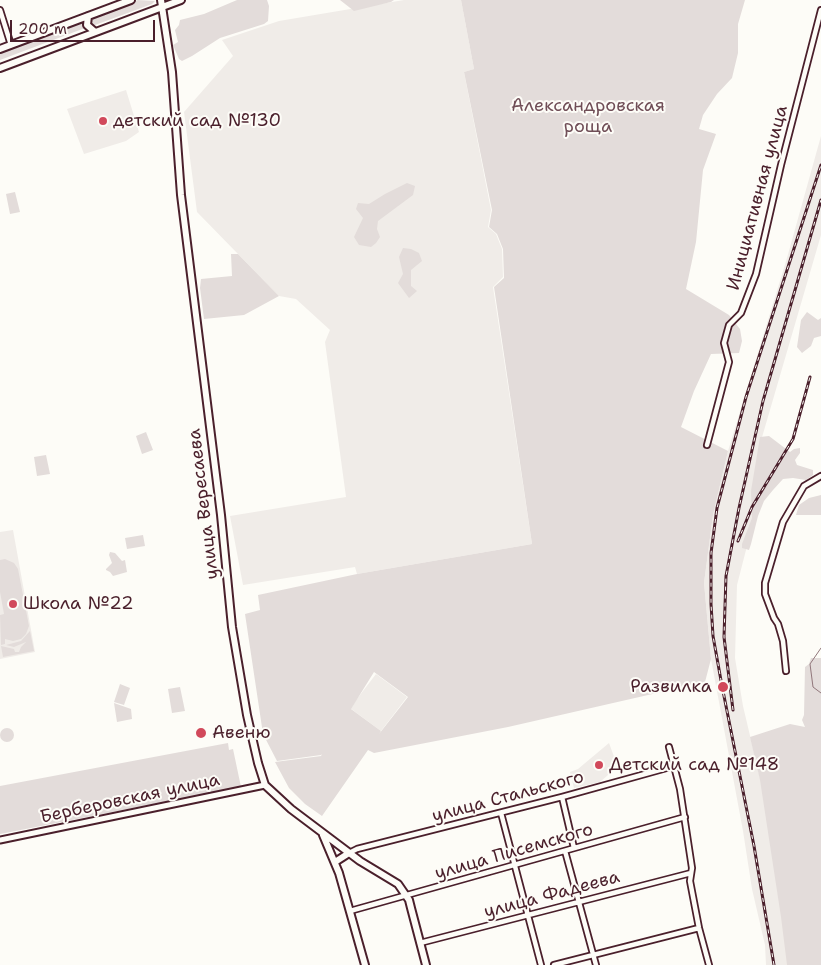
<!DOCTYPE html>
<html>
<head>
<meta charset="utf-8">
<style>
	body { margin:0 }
	#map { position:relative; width:821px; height:965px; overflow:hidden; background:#fdfcf7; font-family:"Shantell Sans",sans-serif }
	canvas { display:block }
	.scale { position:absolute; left:10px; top:20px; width:145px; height:22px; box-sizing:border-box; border:2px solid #4a1f2b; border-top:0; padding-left:6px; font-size:15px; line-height:18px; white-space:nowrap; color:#4a1f2b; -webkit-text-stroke:4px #fdfcf7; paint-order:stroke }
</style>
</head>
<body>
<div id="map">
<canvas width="821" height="965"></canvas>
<div class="scale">200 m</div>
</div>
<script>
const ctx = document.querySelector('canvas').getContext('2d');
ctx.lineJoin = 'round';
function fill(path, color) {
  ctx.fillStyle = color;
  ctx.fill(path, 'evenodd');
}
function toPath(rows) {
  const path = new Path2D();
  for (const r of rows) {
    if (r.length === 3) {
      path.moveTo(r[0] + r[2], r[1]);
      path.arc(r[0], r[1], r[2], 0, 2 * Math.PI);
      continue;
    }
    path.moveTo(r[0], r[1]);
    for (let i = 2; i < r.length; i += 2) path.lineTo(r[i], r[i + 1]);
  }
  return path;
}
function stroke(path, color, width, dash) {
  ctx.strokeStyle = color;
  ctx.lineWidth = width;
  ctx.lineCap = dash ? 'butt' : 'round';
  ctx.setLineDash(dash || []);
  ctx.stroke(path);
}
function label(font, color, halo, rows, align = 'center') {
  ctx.font = font + ' "Shantell Sans",sans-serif';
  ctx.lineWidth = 4;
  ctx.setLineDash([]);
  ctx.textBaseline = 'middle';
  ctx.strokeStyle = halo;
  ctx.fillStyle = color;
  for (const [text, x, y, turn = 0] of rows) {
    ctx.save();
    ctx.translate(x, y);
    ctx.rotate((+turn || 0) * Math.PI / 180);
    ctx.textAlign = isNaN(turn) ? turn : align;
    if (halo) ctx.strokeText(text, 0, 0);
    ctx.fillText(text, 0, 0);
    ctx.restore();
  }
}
fill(toPath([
	[404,0,461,0,474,69,464,72,491,210,488,227,496,234,502,249,503,277,493,287,532,544,357,574,355,567,243,585,230,516,346,497,325,342,330,330,296,299,279,296,197,212,184,112,233,56,222,40,279,21],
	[126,90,139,132,126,141,84,154,67,109],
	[821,136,821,235,758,451,755,515,737,585,735,658,743,706,772,829,795,965,766,965,765,945,752,889,743,831,711,659,704,583,713,515,728,451,787,258],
	[13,530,35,652,0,659,0,532],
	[376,674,407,697,381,731,350,708],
	[609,743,616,762,614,763,616,768,600,782,574,788,570,772,578,769]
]), '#f0ece8');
fill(toPath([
	[138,0,155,1,152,4,95,25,91,24,90,20,94,16],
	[237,0,267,0,269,6,268,21,264,24,220,38,192,56,182,61,179,59,173,45,178,42,175,30,179,25,180,20,204,14],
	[340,0,394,0,391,2,354,11],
	[461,0,745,0,738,24,738,53,732,78,717,94,703,115,699,129,716,134,703,170,696,242,686,289,729,315,740,329,742,341,739,353,711,354,694,391,681,427,728,451,713,515,704,583,711,659,705,682,508,727,374,753,368,750,322,816,305,804,289,788,275,762,321,756,322,754,321,755,277,761,263,734,245,614,260,610,258,595,357,574,532,544,494,287,504,278,503,249,497,234,489,227,492,210,464,72,474,69],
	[374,672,408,697,379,734,381,731,351,709],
	[82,20,85,28,0,60,0,51],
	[407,183,415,186,413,195,378,221,377,229,380,237,376,243,371,247,359,245,354,237,363,218,356,209,358,203,369,204,385,194],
	[15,192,20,212,10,214,6,194],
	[403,248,411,249,419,253,422,261,411,270,411,286,417,291,409,298,398,283,403,274,399,257],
	[231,254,238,254,279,296,244,315,204,319,200,288,201,279,232,276],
	[807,312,818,320,821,318,821,336,814,338,811,346,802,353,797,347,801,320],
	[146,432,153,450,142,454,136,436],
	[769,436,790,452,794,449,800,448,800,453,795,460,797,465,813,470,813,475,806,480,793,478,783,479,773,490,764,501,758,516,751,544,749,550,742,548,742,544,752,518,751,491,760,437],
	[46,455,50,474,37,476,34,457],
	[821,495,821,515,796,515,799,505,809,498],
	[143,535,145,546,127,549,125,538],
	[110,552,115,553,122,561,125,560,127,572,113,576,110,572,106,570,106,569,112,563,109,555],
	[5,559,14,563,18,569,29,626,26,634,21,639,13,641,5,639,5,644,1,645,0,615,4,614,0,592,0,560],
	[30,631,34,651,3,657,1,646,14,649,15,652,19,652,21,647,26,642,14,647,6,645,21,641],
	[811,658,821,658,821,965,787,965,781,917,760,780,750,737,790,724,805,727,802,720,804,715,805,667,809,664],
	[120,684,130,688,124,705,114,702],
	[180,687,185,711,172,713,168,689],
	[114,703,131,709,132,719,117,722],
	[7,735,7],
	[228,743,229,750,233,749,241,787,0,834,0,786]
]), '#e3dcda');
stroke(toPath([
	[821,648,810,664,813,687,821,693]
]), '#91777b', 1);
const minor = toPath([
	[0,10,11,45],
	[707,445,729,362,724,343,729,325,741,313,756,274,781,165,821,10],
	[786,671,783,641,778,624,774,618,765,594,765,583,783,522,804,486,821,476],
	[669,747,680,789,692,868,690,881,699,928,709,965],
	[562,797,574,848],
	[501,813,541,965],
	[565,851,596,965],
	[349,853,357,849,562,797,674,766],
	[350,911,685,817],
	[420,943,691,873],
	[554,965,699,928]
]);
const tertiary = toPath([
	[0,840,265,785]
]);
const secondary = toPath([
	[161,0,172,72,181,195,221,515,232,627,247,715,258,763,265,785,291,809,360,861,398,884,409,900,411,908,426,965],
	[88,16,87,25,95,32],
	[0,49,131,0],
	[0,68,181,0],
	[323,835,339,873,365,965],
	[335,862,349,853]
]);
stroke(minor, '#4a1f2b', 8);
stroke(tertiary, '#4a1f2b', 9);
stroke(secondary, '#4a1f2b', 10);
stroke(minor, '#fdfcf7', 4.5);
stroke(tertiary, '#fdfcf7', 5);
stroke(secondary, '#fdfcf7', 6);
const rail = toPath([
	[738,541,752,507,793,439,810,377],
	[733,710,724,637,726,576,739,508,763,401,821,200],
	[774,965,754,846,722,686,713,636,711,604,711,553,717,508,746,397,821,165]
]);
stroke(rail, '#4a1f2b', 3);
stroke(rail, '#fdfcf7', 1, [4]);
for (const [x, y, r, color] of [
	[103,121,5,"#d1495b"],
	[13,604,5,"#d1495b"],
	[723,687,6,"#d1495b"],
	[201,733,6,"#d1495b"],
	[599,765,5,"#d1495b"]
]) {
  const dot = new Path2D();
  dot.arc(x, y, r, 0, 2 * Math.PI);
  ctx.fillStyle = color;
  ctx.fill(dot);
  stroke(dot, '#fdfcf7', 2);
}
label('18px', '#704e57', '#fdfcf7', [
	["Александровская",588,106],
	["роща",588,127]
]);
label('18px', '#4a1f2b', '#fdfcf7', [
	["детский сад №130",113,121],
	["Школа №22",23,604],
	["Развилка",712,687,"right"],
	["Авеню",212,733],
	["Детский сад №148",609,765]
], 'left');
label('18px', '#4a1f2b', '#fdfcf7', [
	["Инициативная улица",758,198,-75],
	["улица Вересаева",204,504,-97],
	["улица Стальского",508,797,-15],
	["Берберовская улица",130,799,-12],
	["улица Писемского",514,852,-16],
	["улица Фадеева",552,895,-15]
]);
</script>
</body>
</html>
